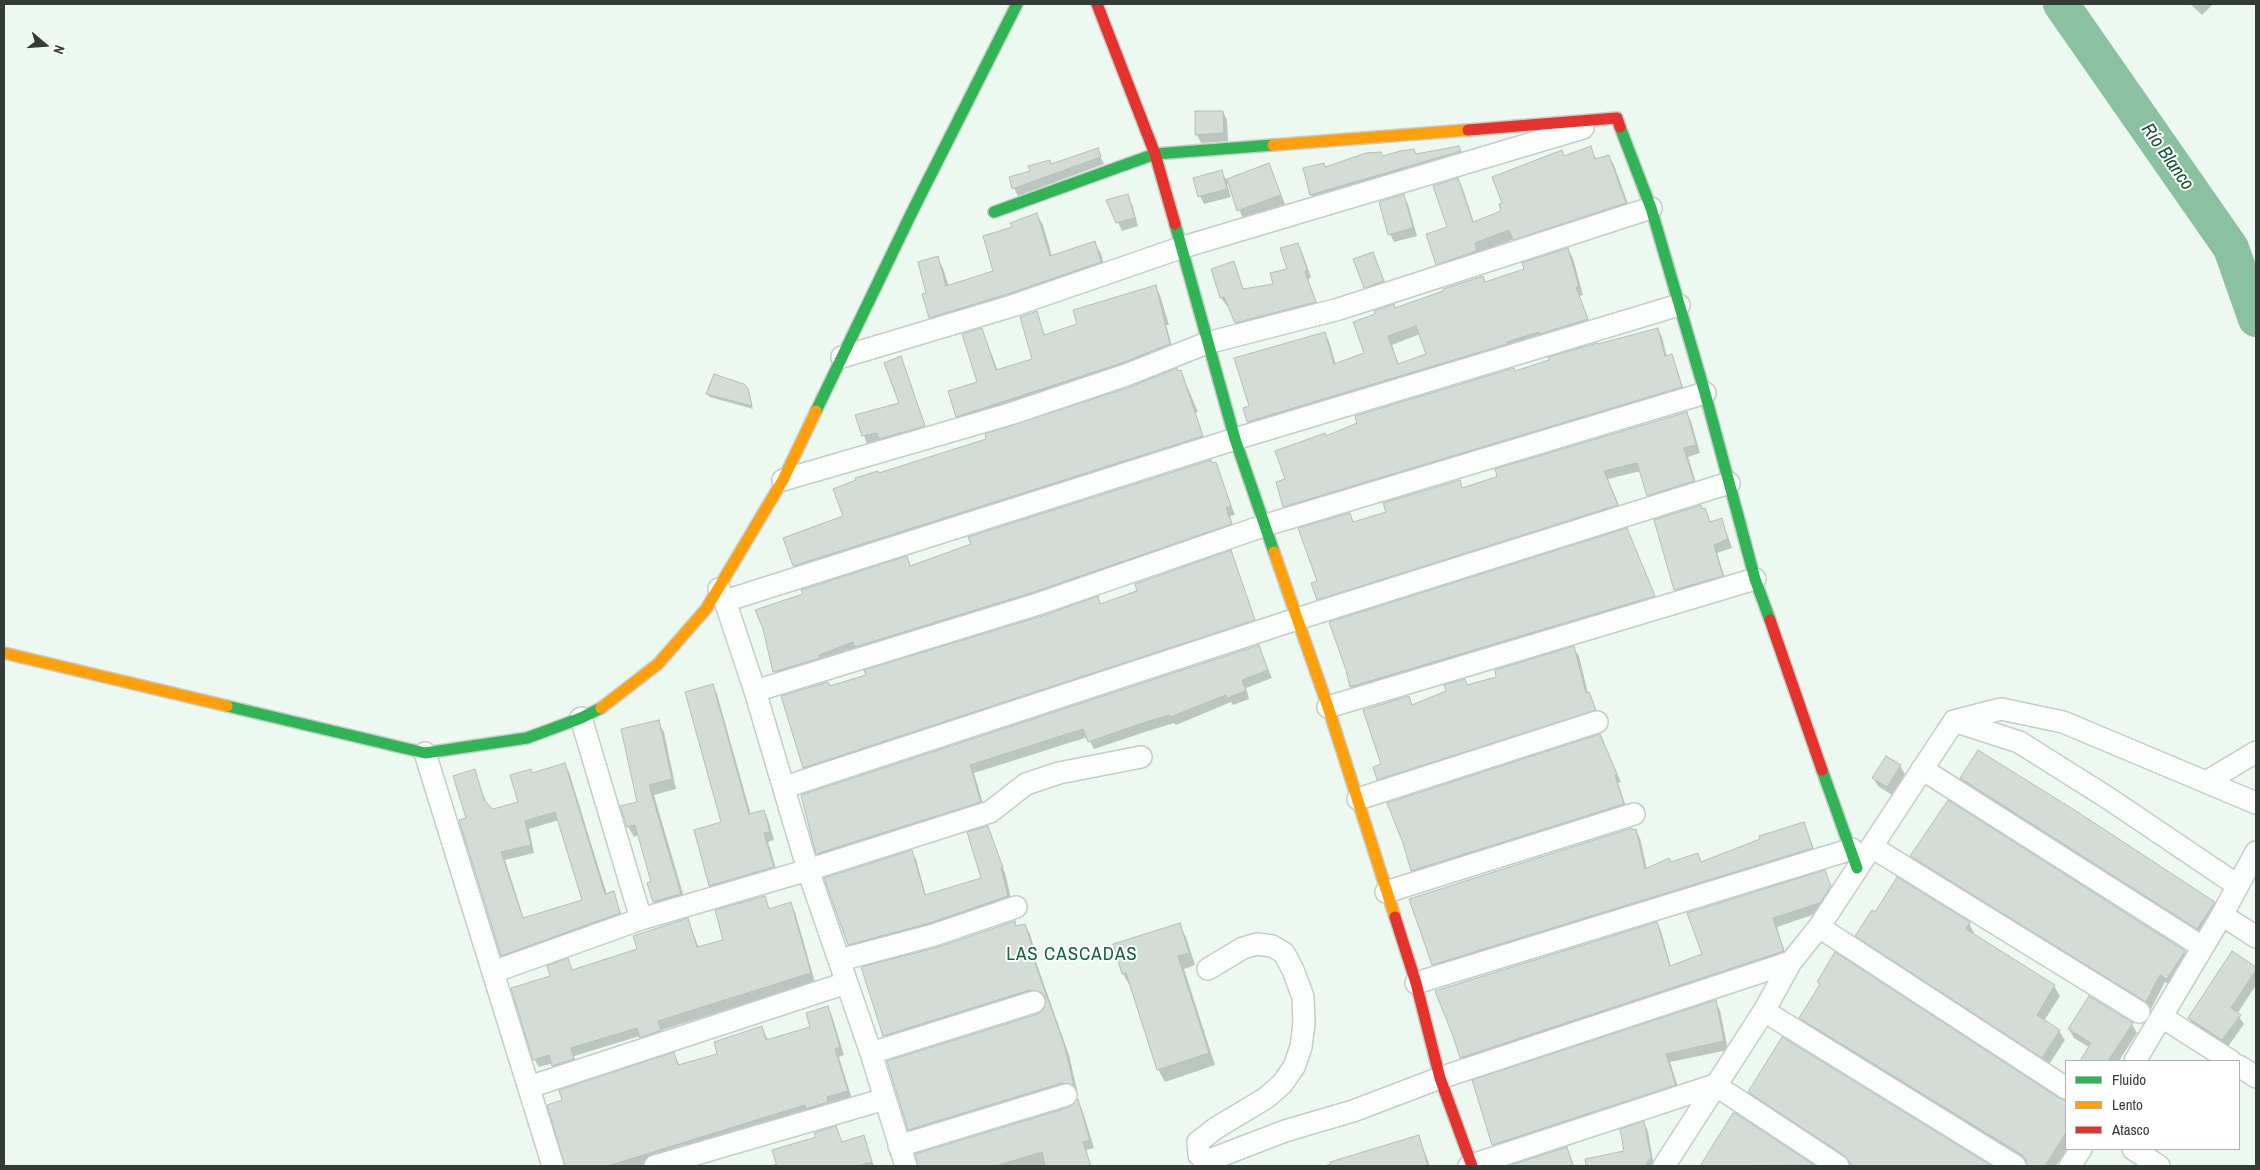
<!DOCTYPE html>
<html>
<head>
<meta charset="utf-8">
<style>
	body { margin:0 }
	#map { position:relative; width:2260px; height:1170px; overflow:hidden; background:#ecf8f0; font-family:"Archivo Narrow",sans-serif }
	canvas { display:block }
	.frame { position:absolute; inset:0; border:5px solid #343c37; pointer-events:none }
	.legend { position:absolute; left:2065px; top:1060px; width:175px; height:90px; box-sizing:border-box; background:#fff; border:1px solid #aeb1af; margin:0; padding:6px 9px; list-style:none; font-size:15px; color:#343c37 }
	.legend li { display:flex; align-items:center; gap:10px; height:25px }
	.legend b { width:25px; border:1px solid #aeb1af }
	.north { position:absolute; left:20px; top:20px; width:50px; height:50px; -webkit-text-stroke:4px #fff; paint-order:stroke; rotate:108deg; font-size:14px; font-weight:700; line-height:20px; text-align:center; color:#343c37 }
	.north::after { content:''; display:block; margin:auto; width:18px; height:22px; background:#343c37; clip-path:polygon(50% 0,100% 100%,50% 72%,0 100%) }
</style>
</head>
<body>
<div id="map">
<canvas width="2260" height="1170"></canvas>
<div class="frame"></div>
<ul class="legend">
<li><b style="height:6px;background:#30b455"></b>Fluido</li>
<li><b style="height:6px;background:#ff9f0a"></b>Lento</li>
<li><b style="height:6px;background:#e5322d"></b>Atasco</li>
</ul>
<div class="north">N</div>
</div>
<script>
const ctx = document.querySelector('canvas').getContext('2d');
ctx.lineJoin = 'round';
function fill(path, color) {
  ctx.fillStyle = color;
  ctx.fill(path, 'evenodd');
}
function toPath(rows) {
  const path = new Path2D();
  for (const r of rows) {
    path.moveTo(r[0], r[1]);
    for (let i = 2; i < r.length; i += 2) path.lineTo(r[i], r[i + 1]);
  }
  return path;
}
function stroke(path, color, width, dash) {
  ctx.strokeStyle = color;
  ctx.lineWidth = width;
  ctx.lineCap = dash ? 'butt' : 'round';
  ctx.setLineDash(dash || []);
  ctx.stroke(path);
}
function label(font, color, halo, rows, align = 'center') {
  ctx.font = font + ' "Archivo Narrow",sans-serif';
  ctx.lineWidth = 4;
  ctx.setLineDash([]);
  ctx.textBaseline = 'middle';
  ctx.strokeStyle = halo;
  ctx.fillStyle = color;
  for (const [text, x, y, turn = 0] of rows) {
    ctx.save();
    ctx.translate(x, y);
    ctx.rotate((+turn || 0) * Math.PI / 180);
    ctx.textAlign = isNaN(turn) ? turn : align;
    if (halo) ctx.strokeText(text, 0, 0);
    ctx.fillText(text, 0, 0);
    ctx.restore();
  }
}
fill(toPath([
	[2190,4,2213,4,2202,15],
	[1223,112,1227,120,1228,141,1201,143,1197,135],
	[1459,147,1463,155,1315,202,1311,195,1326,168],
	[1590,148,1597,160,1609,156,1614,165,1631,212,1519,248,1514,239,1479,253,1442,273,1437,264,1449,228,1458,180,1463,189,1474,223,1503,211,1564,157],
	[1097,150,1104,164,1018,196,1014,188,1051,165],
	[1269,165,1285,204,1243,219,1229,183,1227,184,1231,197,1204,204,1200,196,1221,172,1227,180],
	[1128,196,1132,204,1138,226,1122,231,1108,201],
	[1403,196,1408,204,1417,236,1394,242,1390,234],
	[1037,215,1043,225,1052,256,1094,243,1101,253,1106,273,937,328,931,317,928,293,937,258,943,268,949,287,995,271,1013,228],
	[1298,244,1302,252,1311,277,1308,280,1320,310,1241,330,1229,304,1226,305,1221,298,1212,270,1233,263,1244,290,1274,285,1288,270],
	[1568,249,1573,258,1583,295,1579,296,1592,328,1253,430,1248,422,1244,409,1251,407,1324,333,1329,341,1336,365,1366,354,1395,309,1482,277,1486,283,1525,269],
	[1420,334,1428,355,1399,365,1392,345],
	[1372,253,1388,289,1370,295,1366,287],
	[1156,287,1160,295,1169,325,1166,325,1174,352,961,424,957,416,979,383,982,329,998,371,1033,360,1036,312,1045,336,1079,325],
	[1658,329,1662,337,1667,357,1671,356,1675,363,1685,394,1289,513,1285,506,1287,480,1326,437,1598,346],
	[901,358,928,433,884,446,881,440,867,444,857,416,901,404],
	[1181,372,1198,412,1195,413,1206,444,799,574,794,566,785,539,845,517,879,474,987,440],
	[747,388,753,409,710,397,708,394],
	[1686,413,1691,421,1700,453,1688,457,1698,489,1652,503,1648,495,1641,471,1608,479,1622,513,1322,607,1318,599,1318,581,1349,514,1354,523,1388,513,1459,481,1463,489],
	[1215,463,1235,515,1230,516,1235,532,779,680,775,672,764,629,906,558,911,567],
	[1705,509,1711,523,1721,520,1729,539,1732,548,1717,553,1727,584,1680,598,1675,590,1655,521],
	[1627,530,1658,604,1356,695,1351,687,1347,669],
	[1230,552,1258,628,809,775,804,767,830,688,1097,598,1101,605],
	[1258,646,1272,678,1246,688,1249,699,1233,705,1231,702,1176,725,1174,723,1145,732,1094,749,1088,737,974,773,985,810,822,862,818,854,809,827],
	[1574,648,1579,656,1588,693,1593,701,1599,718,1383,787,1379,779,1382,765,1408,697,1413,705,1498,677],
	[713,686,717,694,751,815,764,811,768,819,774,840,768,842,778,875,714,894,710,886,722,823],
	[658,722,664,732,676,789,654,795,686,904,660,912,654,902,649,884,653,883,639,835,634,837,628,827,622,807,639,802],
	[1600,736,1621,782,1618,783,1628,812,1417,879,1412,870],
	[564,764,569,772,607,895,613,893,624,921,507,963,502,955,467,819,474,771,487,804,493,810,519,803],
	[559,820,584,901,524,919,505,860,534,853,529,829],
	[1900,766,1905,774,1892,795,1878,786,1873,778],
	[1961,778,2214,902,2219,911,2203,937,1967,787],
	[1804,823,1816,856,1438,973,1433,965,1635,830,1640,838,1647,869,1698,854,1702,863],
	[988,827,1006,876,1012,904,854,952,849,944,911,852,916,859,926,896,982,879],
	[1912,856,2184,952,2189,960,2172,987,2165,982,2151,1009,1917,865],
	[1825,872,1835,895,1824,911,1777,927,1787,960,1466,1066,1461,1058,1455,1036,1657,923,1661,931,1671,967,1704,954],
	[764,897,770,910,790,904,795,912,815,982,662,1030,665,1039,645,1045,640,1036,574,1056,578,1067,558,1074,553,1063,539,1067,534,1059,551,977,568,960,573,971,639,950,688,920,699,948,724,941],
	[1875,913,1969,923,1974,933,1973,935,2054,986,2060,996,2044,1021,2059,1031,2065,1040,2048,1066,1862,945,1857,936],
	[1014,922,1017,927,1025,925,1030,934,1037,958,1035,959,1069,1055,1078,1094,1068,1092,915,1139,909,1130,888,1062,1038,1015,1045,1011,1047,1001,1036,999,889,1045,884,1036],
	[1179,924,1186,937,1195,965,1184,969,1215,1065,1165,1082,1158,1069,1130,986,1123,974],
	[2232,952,2256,968,2256,985,2237,1014,2244,1024,2227,1048,2194,1027,2189,1018],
	[1818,982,2066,1101,2067,1149,2056,1166,2029,1166,1806,1027,1801,1018,1820,986],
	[1715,1002,1720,1010,1728,1050,1670,1062,1680,1093,1498,1153,1493,1145,1474,1081],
	[828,1008,832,1016,844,1055,839,1057,852,1099,638,1166,567,1166,566,1162,674,1054,680,1066,719,1055,762,1027,768,1040,812,1027],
	[2132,1024,2137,1033,2119,1061,2082,1061,2090,1048,2074,1038,2069,1029],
	[1782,1038,1989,1166,1850,1166,1850,1164,1755,1101,1750,1092],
	[1077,1101,1082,1109,1094,1148,1086,1150,1091,1166,920,1166,917,1155,1070,1108],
	[1733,1115,1813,1166,1701,1166],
	[1644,1123,1648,1131,1654,1166,1614,1166,1612,1155,1626,1152],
	[835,1128,843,1143,863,1137,874,1166,768,1166,778,1163],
	[1419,1137,1430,1166,1322,1166],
	[1567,1148,1574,1166,1512,1166]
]), '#0003');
stroke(toPath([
	[2061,4,2231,248,2256,319]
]), '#89c1a1', 36);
const building = toPath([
	[1195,111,1223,111,1224,133,1195,135,1195,111],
	[1459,146,1461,151,1310,195,1303,168,1324,163,1325,167,1366,153,1381,152,1383,156,1400,151,1414,149,1416,154,1459,146],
	[1591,146,1595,159,1609,155,1626,203,1513,240,1509,230,1475,243,1477,251,1436,265,1426,234,1447,227,1433,186,1458,178,1473,222,1501,211,1499,204,1502,203,1492,177,1562,150,1564,156,1591,146],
	[1098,148,1101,157,1012,189,1009,177,1030,171,1028,166,1050,160,1051,164,1098,148],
	[1269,163,1281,195,1237,211,1227,179,1269,163],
	[1222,170,1227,189,1198,197,1193,178,1222,170],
	[1128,194,1135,218,1116,223,1106,200,1128,194],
	[1404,194,1413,228,1388,235,1379,202,1404,194],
	[1037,213,1050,256,1095,241,1101,262,1008,294,929,318,922,294,926,293,918,262,938,256,946,286,993,271,983,236,1012,227,1010,223,1037,213],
	[1298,243,1307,269,1305,272,1316,302,1235,323,1224,297,1220,298,1211,269,1234,261,1243,289,1273,284,1270,273,1287,269,1280,248,1298,243],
	[1568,248,1579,287,1576,287,1588,319,1540,334,1539,332,1507,342,1507,344,1247,422,1243,408,1249,406,1234,358,1325,332,1334,364,1364,353,1353,322,1375,314,1374,311,1394,304,1395,308,1443,291,1443,289,1483,276,1485,282,1524,269,1522,263,1568,248],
	[1416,326,1426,354,1398,364,1388,336,1416,326],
	[1373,252,1384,281,1364,288,1353,259,1373,252],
	[1156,285,1170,344,1122,363,956,417,948,391,977,382,962,334,982,328,996,370,1032,359,1020,317,1037,311,1044,335,1077,324,1073,310,1156,285],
	[1658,328,1665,356,1672,354,1682,387,1283,507,1276,482,1285,479,1275,451,1325,433,1326,436,1357,423,1355,416,1514,368,1515,371,1549,360,1548,357,1597,343,1598,344,1658,328],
	[901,356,925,426,879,439,877,433,862,436,855,415,899,403,884,363,901,356],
	[1177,368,1177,371,1181,370,1203,436,793,566,783,538,843,516,833,489,856,480,855,478,878,471,879,473,986,439,985,434,1130,387,1177,368],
	[714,374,744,384,748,388,752,406,706,394,714,374],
	[1687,412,1696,445,1684,448,1694,481,1647,496,1637,463,1604,471,1618,505,1317,600,1311,583,1317,581,1298,528,1350,513,1353,522,1386,512,1383,503,1460,480,1462,488,1496,477,1497,476,1495,469,1687,412],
	[1211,460,1212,463,1216,462,1231,506,1226,508,1232,524,1034,592,855,647,853,642,819,655,820,658,773,672,763,629,755,610,803,594,801,590,907,556,910,566,971,544,968,537,1211,460],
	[1701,505,1702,509,1705,508,1710,522,1722,518,1725,529,1728,539,1714,545,1723,576,1674,590,1654,520,1701,505],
	[1627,528,1655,596,1350,687,1346,670,1329,622,1627,528],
	[1231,550,1255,620,803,768,781,696,828,682,830,686,866,675,864,670,1042,616,1098,596,1100,604,1137,591,1135,584,1231,550],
	[1259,645,1268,670,1242,680,1246,691,1227,698,1226,695,1170,717,1169,715,1140,724,1088,742,1083,729,970,765,981,802,816,854,801,795,1259,645],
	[1574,646,1586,693,1589,692,1596,710,1377,780,1373,767,1381,764,1363,710,1409,696,1412,705,1446,691,1444,685,1465,679,1467,685,1496,677,1495,670,1574,646],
	[713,684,749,814,764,810,770,832,764,833,774,867,709,886,694,830,721,822,685,692,713,684],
	[659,720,672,779,649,785,681,894,653,902,647,883,651,882,635,825,627,827,620,806,637,802,621,729,659,720],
	[1600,734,1617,774,1615,775,1624,804,1411,871,1403,843,1387,803,1600,734],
	[1978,750,2076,811,2215,902,2197,929,1960,778,1978,750],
	[1886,756,1901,765,1887,787,1872,778,1886,756],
	[565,763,605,894,614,891,620,913,501,956,459,820,466,818,453,776,475,769,484,800,493,809,518,802,510,775,531,769,532,773,565,763],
	[555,812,582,900,523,918,501,852,531,845,525,821,555,812],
	[1948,800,2185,951,2167,979,2160,975,2146,1002,1910,856,1948,800],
	[1804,822,1813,848,1432,965,1409,899,1632,828,1633,830,1636,829,1645,869,1669,858,1671,862,1698,853,1701,862,1760,839,1759,836,1804,822],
	[988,826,1003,868,1001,868,1008,896,930,923,848,945,824,878,912,850,925,895,981,878,967,832,988,826],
	[1825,870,1831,886,1820,903,1773,918,1784,951,1460,1058,1453,1036,1435,991,1657,922,1670,966,1702,954,1687,913,1825,870],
	[1897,877,1970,922,1966,929,2055,985,2037,1015,2060,1030,2042,1058,1855,936,1872,910,1875,912,1897,877],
	[765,896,769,909,791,902,811,973,658,1021,661,1030,640,1038,637,1028,571,1048,574,1059,552,1066,549,1055,533,1060,511,988,550,976,547,966,568,958,572,970,637,949,633,936,688,918,697,947,723,940,715,910,765,896],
	[1015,921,1016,926,1025,924,1033,948,1030,949,1064,1044,1074,1085,1062,1083,908,1130,887,1061,1038,1014,1043,1010,1046,999,1042,993,1030,990,883,1036,861,967,938,947,1015,921],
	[1180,923,1189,953,1178,956,1209,1053,1157,1070,1126,973,1122,974,1113,944,1180,923],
	[2232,951,2256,967,2256,970,2231,1008,2241,1015,2222,1040,2188,1018,2232,951],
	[1835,952,2059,1098,2066,1100,2066,1133,2045,1166,2027,1166,2026,1160,2022,1155,1799,1018,1820,984,1817,982,1835,952],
	[2089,996,2133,1023,2108,1061,2080,1061,2091,1043,2068,1029,2089,996],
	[1716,1000,1724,1041,1666,1054,1676,1085,1492,1145,1472,1080,1716,1000],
	[828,1006,840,1047,835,1049,848,1091,827,1097,828,1102,806,1109,805,1105,608,1166,565,1166,547,1105,562,1100,559,1090,674,1052,678,1065,717,1054,714,1042,762,1026,766,1040,810,1027,806,1013,828,1006],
	[1782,1037,1992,1166,1852,1166,1845,1156,1748,1092,1782,1037],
	[1078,1099,1090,1140,1083,1142,1091,1166,1045,1166,1042,1152,996,1166,918,1166,915,1154,1070,1107,1078,1099],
	[1733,1113,1735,1113,1814,1165,1700,1166,1733,1113],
	[1644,1121,1651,1157,1645,1166,1586,1166,1585,1159,1624,1151,1620,1129,1644,1121],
	[836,1126,842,1142,864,1135,872,1162,858,1166,777,1166,772,1150,816,1137,814,1133,836,1126],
	[1419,1135,1428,1166,1331,1166,1330,1162,1419,1135],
	[1567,1147,1573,1166,1508,1166,1567,1147]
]);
fill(building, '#d3dcd6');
stroke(building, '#b5beb8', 1);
const street = toPath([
	[842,357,1012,306,1180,248,1583,128],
	[783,480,1010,414,1126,375,1207,343,1339,309,1651,208],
	[719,589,725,601,755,691,808,870,871,1053,906,1166],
	[725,601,1235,439,1679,305],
	[755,691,1038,604,1266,525,1705,393],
	[1328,707,1755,579],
	[581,718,641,919],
	[1954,721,2019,742,2108,798,2237,885],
	[425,753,553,1166],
	[1922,769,2193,941],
	[2206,782,2256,752],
	[785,787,1297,619,1729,483],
	[1358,799,1597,722],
	[1872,847,2139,1012],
	[1386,892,1634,814],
	[2222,915,2256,937],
	[1819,927,2066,1088],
	[840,960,934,935,1016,907],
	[1208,969,1243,948,1257,944,1272,946,1284,953,1293,970,1303,997,1304,1023,1301,1047,1294,1067,1282,1084,1266,1098,1216,1128,1198,1142,1199,1155,1204,1159,1212,1159,1285,1131,1353,1111,1440,1078,1791,962],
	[493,972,641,919,808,870,990,812,1026,784,1059,773,1141,757],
	[1416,983,1852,849],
	[1764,1011,2015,1166],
	[2162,1017,2231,1061],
	[871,1053,1034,1002],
	[2135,1061,2222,915,2256,852],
	[2239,1066,2256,1077],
	[529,1087,846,983],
	[899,1146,1066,1095],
	[2133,1149,2159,1166],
	[655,1166,885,1099],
	[1469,1166,1715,1085,1838,1166],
	[1664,1166,1764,1011,1791,962,1819,927,1954,721,2001,709,2063,722,2256,803],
	[2070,1166,2081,1149]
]);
const fast = toPath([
	[1620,127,1651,208,1705,393,1755,579,1770,620],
	[994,212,1155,154,1273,145],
	[1175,224,1235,439,1274,552],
	[816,411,913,210,1017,4],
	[227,706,425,753,527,738,581,718,601,708],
	[1822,770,1857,868]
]);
const slow = toPath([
	[1273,145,1468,130],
	[1274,552,1328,707,1395,917],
	[4,653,227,706],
	[601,708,658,664,706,609,783,480,816,411]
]);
const jam = toPath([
	[1097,4,1155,154,1175,224],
	[1468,130,1617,118,1620,127],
	[1770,620,1822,770],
	[1395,917,1416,983,1440,1078,1472,1166]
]);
stroke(street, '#c4cec8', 24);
stroke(fast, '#c4cec8', 14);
stroke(slow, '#c4cec8', 14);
stroke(jam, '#c4cec8', 14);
stroke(street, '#fcfefd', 21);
stroke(fast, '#30b455', 11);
stroke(slow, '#ff9f0a', 11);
stroke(jam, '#e5322d', 11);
label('italic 19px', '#1a5336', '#fff', [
	["Río Blanco",2167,157,55]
]);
ctx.letterSpacing = '1px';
label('19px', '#126741', '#fff', [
	["LAS CASCADAS",1072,955]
]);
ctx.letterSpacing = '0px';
</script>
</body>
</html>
